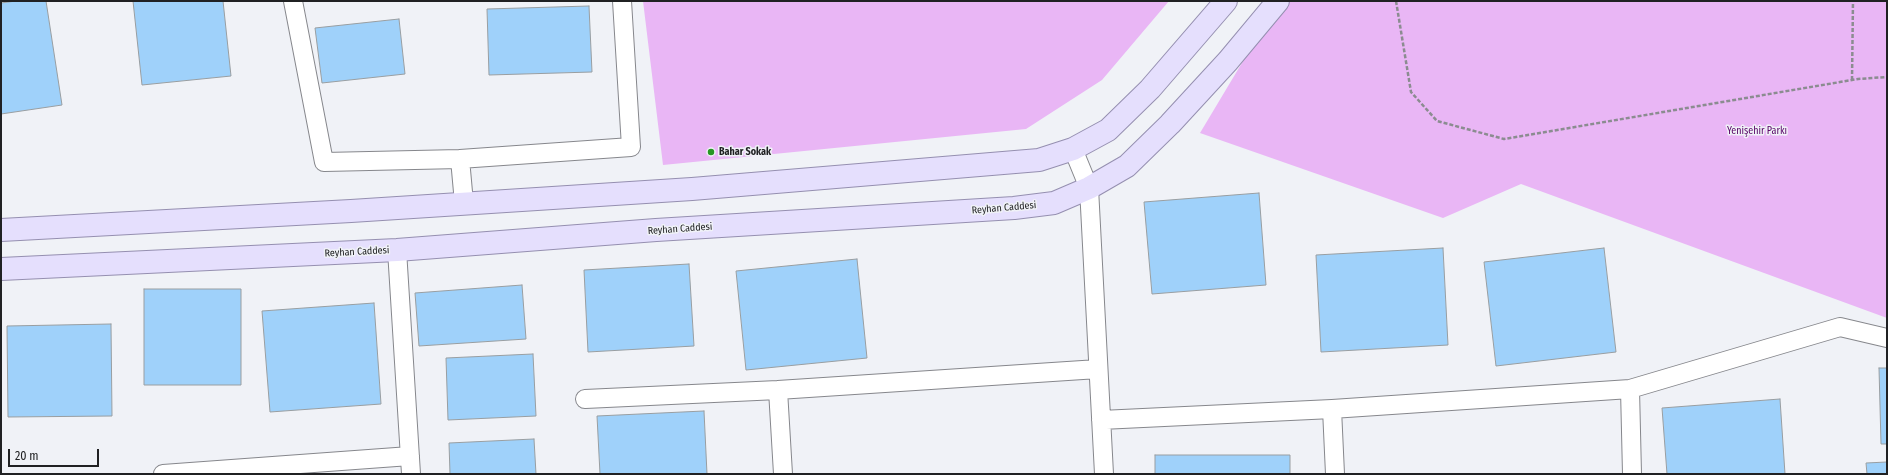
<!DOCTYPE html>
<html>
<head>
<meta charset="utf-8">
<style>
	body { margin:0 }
	#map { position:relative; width:1888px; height:475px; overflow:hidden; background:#f0f2f7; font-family:"Fira Sans Condensed",sans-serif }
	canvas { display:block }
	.frame { position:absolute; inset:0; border:2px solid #202123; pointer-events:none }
	.scale { position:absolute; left:8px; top:449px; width:91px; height:18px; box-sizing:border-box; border:2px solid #202123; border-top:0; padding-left:5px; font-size:12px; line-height:14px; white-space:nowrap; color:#202123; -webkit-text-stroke:3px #f0f2f7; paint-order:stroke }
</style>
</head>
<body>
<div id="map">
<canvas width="1888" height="475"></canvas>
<div class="frame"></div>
<div class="scale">20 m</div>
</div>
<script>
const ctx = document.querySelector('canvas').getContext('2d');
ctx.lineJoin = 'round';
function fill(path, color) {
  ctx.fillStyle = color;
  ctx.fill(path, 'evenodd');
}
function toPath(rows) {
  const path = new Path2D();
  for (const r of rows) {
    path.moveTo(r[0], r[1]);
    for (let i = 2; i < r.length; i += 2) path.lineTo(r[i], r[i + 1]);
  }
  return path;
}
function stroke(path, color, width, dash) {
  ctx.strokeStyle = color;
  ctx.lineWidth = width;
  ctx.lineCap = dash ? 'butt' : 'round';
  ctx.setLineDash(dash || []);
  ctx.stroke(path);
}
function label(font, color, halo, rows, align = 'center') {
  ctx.font = font + ' "Fira Sans Condensed",sans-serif';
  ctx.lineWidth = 3;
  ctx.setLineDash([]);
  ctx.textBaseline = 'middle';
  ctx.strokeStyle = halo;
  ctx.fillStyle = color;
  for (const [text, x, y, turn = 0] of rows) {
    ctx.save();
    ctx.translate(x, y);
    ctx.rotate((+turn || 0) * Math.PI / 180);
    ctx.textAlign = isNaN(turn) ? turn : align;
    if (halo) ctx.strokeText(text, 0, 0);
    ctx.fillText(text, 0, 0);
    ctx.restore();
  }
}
fill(toPath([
	[643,1,1169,1,1102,80,1026,129,663,165],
	[1279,1,1887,1,1887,318,1521,184,1443,218,1200,133]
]), '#e9b6f5');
const building = toPath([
	[16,1,46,1,62,105,1,114,1,3,16,1],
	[133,1,223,1,231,76,142,85,133,1],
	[589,6,592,72,489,75,487,9,589,6],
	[399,19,405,74,322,83,315,28,399,19],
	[1259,193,1266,285,1152,294,1144,202,1259,193],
	[1443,248,1448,345,1321,352,1316,255,1443,248],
	[1604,248,1616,352,1496,366,1484,262,1604,248],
	[857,259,867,358,746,370,736,271,857,259],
	[689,264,694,346,588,352,584,270,689,264],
	[522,285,526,339,419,346,415,293,522,285],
	[144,289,241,289,241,385,144,385,144,289],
	[374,303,381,404,270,412,262,311,374,303],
	[111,324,112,416,8,417,7,326,111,324],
	[533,354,536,416,448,420,446,358,533,354],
	[1879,368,1887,368,1887,444,1881,444,1879,368],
	[1780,399,1785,474,1667,474,1662,408,1780,399],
	[704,411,707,474,600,474,597,416,704,411],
	[534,439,536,474,450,474,449,443,534,439],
	[1155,455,1290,455,1290,474,1155,474,1155,455],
	[1887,462,1887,474,1867,474,1866,463,1887,462]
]);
fill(building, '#9fd1fa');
stroke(building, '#999ea1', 1);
const service = toPath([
	[293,1,324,162,460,159,631,147,622,1],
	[1073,149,1089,188,1104,474],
	[460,159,464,203],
	[397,250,411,474],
	[585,399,778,390],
	[1332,409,1335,474],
	[1101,420,1332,409,1630,389],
	[163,474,410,456],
	[783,474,778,390,1098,369],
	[1632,474,1630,389,1840,327,1887,338]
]);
const primary = toPath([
	[1,230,351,211,692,189,1039,160,1073,149,1108,130,1150,89,1226,1],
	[1,269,397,250,656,230,1014,208,1054,203,1089,188,1127,166,1170,124,1228,61,1278,1]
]);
stroke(service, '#86878c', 20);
stroke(primary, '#958fb0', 24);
stroke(toPath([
	[1396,1,1411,92,1437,121,1504,139,1858,79,1887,77],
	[1852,80,1853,1]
]), '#8b8c90', 2.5, [4, 2]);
stroke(service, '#fff', 18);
stroke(primary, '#e5dffd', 22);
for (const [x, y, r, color] of [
	[711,152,4,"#269623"]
]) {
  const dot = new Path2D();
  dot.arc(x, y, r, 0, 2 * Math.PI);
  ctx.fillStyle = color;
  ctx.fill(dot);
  stroke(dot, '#f0f2f7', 1.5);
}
label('10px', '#560065', '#f0f2f7', [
	["Yenişehir Parkı",1757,131]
]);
label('bold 10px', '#202123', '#f0f2f7', [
	["Bahar Sokak",719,152]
], 'left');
label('10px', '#202123', '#f0f2f7', [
	["Reyhan Caddesi",1004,208,-5],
	["Reyhan Caddesi",680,229,-4],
	["Reyhan Caddesi",357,252,-3]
]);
</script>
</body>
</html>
